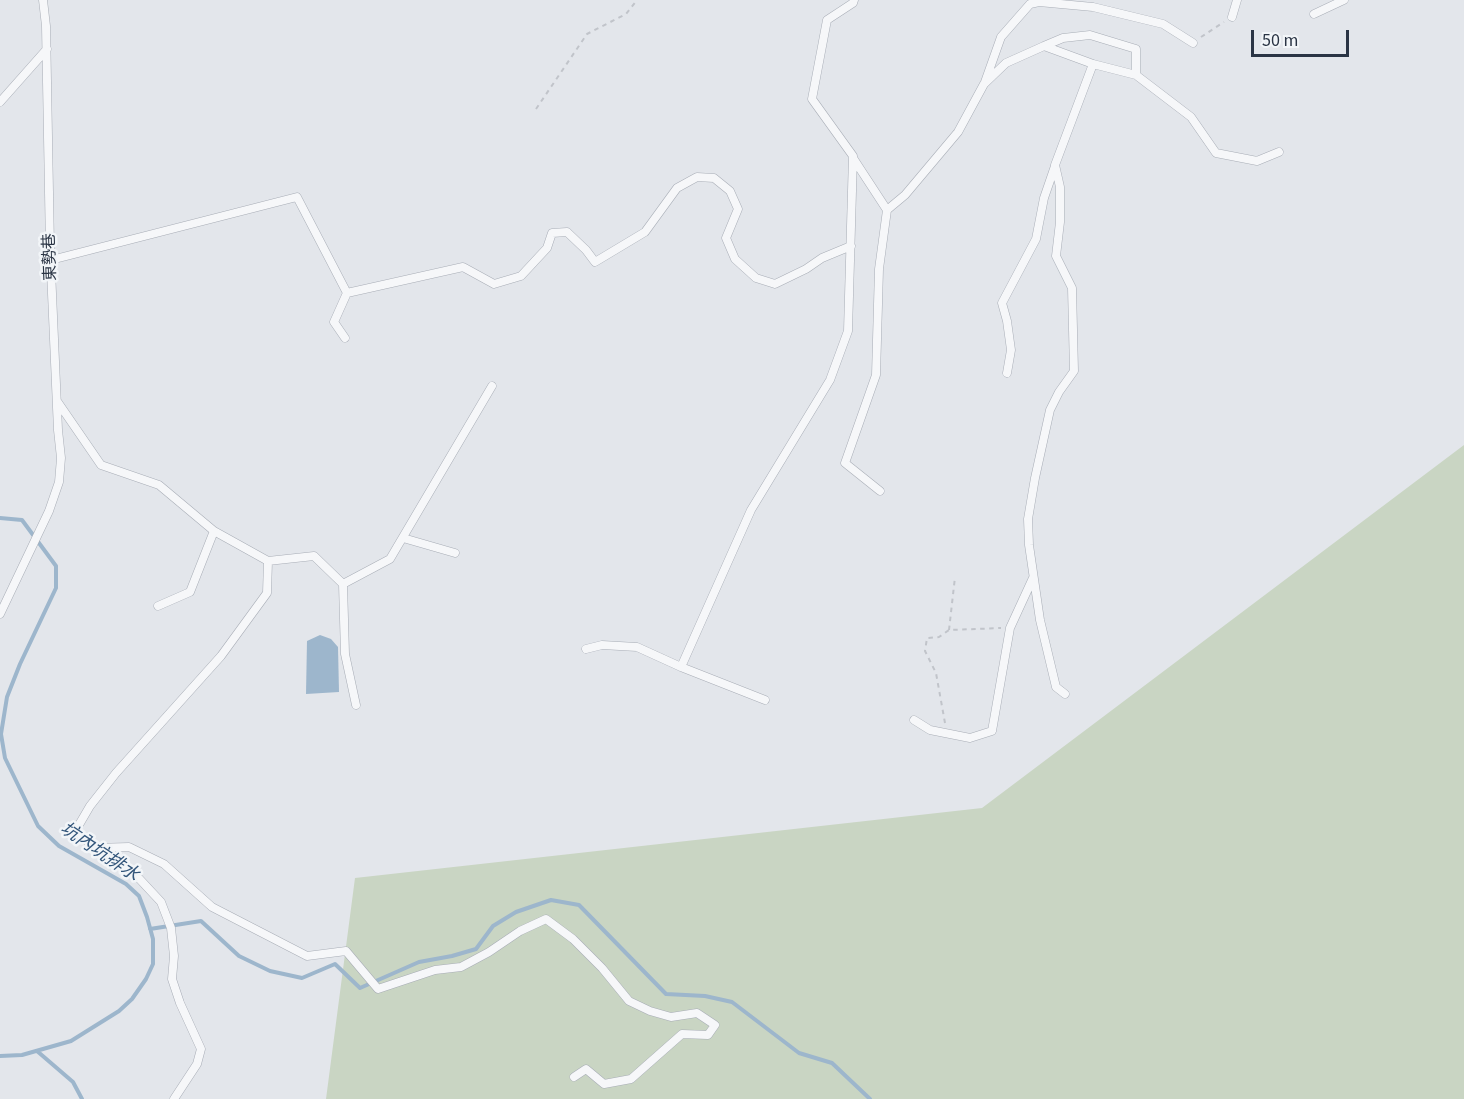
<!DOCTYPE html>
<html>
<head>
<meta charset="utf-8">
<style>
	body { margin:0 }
	#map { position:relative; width:1464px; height:1099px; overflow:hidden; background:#e3e6eb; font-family:"Source Sans 3",sans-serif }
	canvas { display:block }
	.scale { position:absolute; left:1251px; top:30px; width:98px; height:27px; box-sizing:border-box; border:3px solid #2a3444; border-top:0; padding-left:8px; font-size:18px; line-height:21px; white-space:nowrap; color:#2a3444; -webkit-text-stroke:4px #f2f5f8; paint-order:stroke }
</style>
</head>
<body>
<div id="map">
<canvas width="1464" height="1099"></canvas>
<div class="scale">50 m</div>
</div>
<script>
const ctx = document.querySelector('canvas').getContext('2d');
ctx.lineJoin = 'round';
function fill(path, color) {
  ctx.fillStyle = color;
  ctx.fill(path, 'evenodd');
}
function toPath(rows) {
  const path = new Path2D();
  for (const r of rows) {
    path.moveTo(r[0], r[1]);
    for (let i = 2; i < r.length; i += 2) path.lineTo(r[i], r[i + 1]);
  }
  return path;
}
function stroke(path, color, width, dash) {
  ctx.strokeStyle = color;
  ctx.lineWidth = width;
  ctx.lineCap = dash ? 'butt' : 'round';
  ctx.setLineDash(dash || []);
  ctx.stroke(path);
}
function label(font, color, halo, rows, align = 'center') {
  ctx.font = font + ' "Source Sans 3","Noto Sans TC",sans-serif';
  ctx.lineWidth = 5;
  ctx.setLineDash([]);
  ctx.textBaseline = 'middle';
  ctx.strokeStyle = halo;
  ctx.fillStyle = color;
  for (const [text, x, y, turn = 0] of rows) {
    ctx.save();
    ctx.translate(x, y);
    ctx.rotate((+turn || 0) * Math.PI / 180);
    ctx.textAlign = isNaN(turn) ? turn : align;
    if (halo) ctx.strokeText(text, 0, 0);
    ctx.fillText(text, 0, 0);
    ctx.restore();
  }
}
fill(toPath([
	[1464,445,1464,1099,326,1099,355,878,982,808]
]), '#c9d5c3');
fill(toPath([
	[320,635,331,639,338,647,339,692,306,694,307,641]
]), '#9db6cc');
stroke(toPath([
	[0,518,22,520,56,566,56,588,20,664,7,697,1,734,5,758,38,826,59,846,126,884,139,896,147,917,153,939,153,964,146,979,132,999,119,1011,71,1041,22,1055,0,1056],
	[150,929,201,921,239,956,270,971,302,978,335,964,360,988,419,962,452,956,476,949,493,926,516,912,551,900,579,905,666,994,705,996,732,1002,799,1053,832,1063,870,1099],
	[37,1051,73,1082,82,1099]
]), '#9db6cc', 4);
const service = toPath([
	[1314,14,1344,0],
	[1232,17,1237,0],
	[1044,46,1063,38,1090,35,1136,49,1136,75],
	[985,82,1001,37,1030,4,1039,2,1093,7,1163,24,1193,43],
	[0,102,47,49],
	[853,158,887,210,879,269,876,375,845,463,880,491],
	[887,210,905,195,958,132,984,84,1006,63,1044,46,1093,64,1136,75,1191,117,1216,153,1257,161,1279,152],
	[51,260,297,197,347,293,463,267,494,284,521,276,547,248,552,233,567,232,586,250,595,262,645,232,677,188,697,177,714,178,730,191,738,209,726,238,735,259,756,278,775,284,806,269,822,258,851,246],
	[345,338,334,322,347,293],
	[1007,373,1011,350,1007,321,1002,303,1036,239,1044,198,1055,166],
	[57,401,101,465,159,485,214,531,268,561,314,556,343,584,390,559,492,386],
	[403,538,455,553],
	[268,561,267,593,221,656,116,773,90,806,76,830,94,848,129,847,164,864,212,907,307,956,346,951,378,989,435,970,461,967,489,952,520,931,546,919,573,939,602,968,629,1001,650,1011,671,1017,697,1013,715,1025,708,1035,682,1034,631,1079,604,1084,586,1069,574,1077],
	[343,584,345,654,356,705],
	[158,606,190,592,214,531],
	[0,614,49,511,59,482,61,458,58,430,50,248,46,26,43,0],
	[586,649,602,645,637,647,681,667,765,700],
	[681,667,751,510,830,380,848,331,853,156,812,99,827,20,853,3,854,0],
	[1065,694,1056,687,1040,620,1029,545,1028,519,1035,478,1050,410,1059,392,1074,371,1072,288,1056,256,1060,222,1060,187,1055,165,1093,64],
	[914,720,930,730,970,738,992,731,1010,628,1033,578],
	[95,848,133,872,161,902,171,928,174,956,172,979,180,1003,201,1049,197,1064,174,1099]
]);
stroke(service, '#a8adb6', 9);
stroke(toPath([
	[1201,37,1224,22],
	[536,109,587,34,626,14,637,0],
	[949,630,955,577],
	[945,723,936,673,925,651,927,638,939,637,949,630,1001,628]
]), '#c1c4ca', 2, [4.5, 4.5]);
stroke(service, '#f6f7f9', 8);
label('16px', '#2a3444', '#f2f5f8', [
	["東勢巷",51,257,-92]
]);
label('italic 18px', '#32557a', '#f2f5f8', [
	["坑內坑排水",99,853,34]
]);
</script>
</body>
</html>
